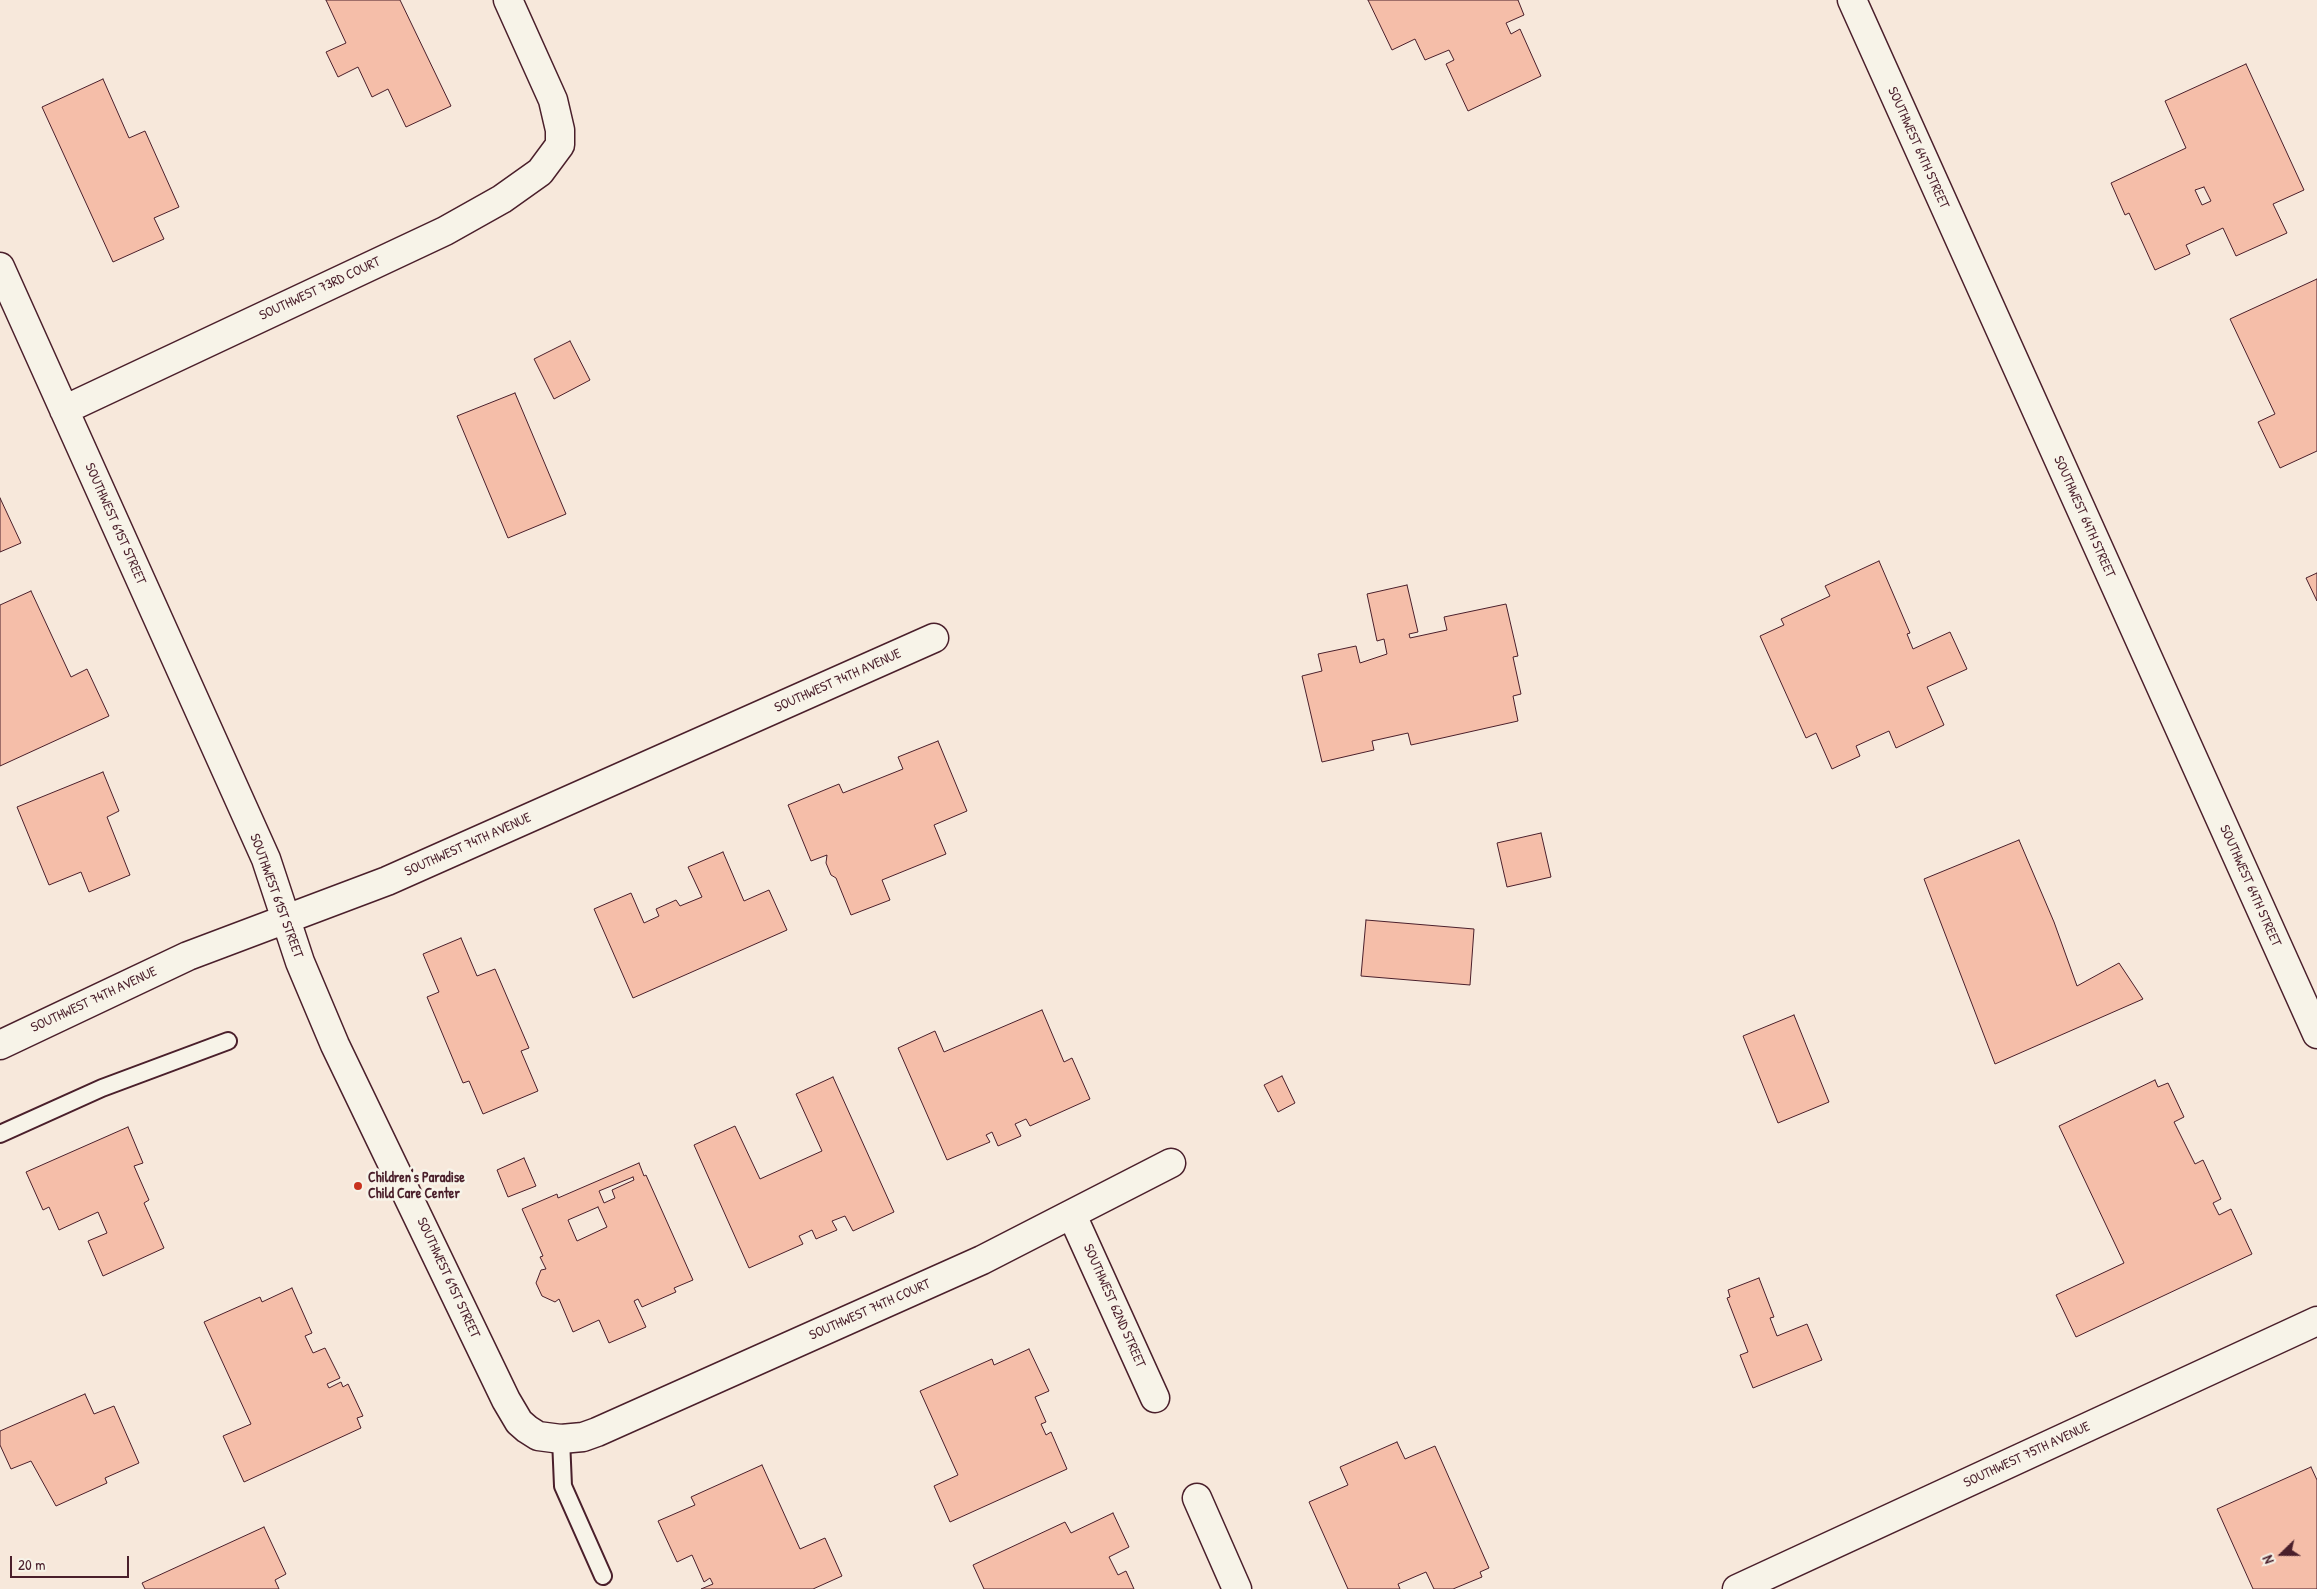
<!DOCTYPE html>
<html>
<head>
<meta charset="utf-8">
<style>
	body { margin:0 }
	#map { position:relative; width:2317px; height:1589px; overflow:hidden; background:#f7e8db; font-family:"Patrick Hand",sans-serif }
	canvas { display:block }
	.north { position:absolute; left:2257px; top:1529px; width:50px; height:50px; -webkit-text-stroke:4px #f7f3e8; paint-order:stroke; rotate:248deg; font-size:14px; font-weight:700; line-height:20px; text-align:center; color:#4a1f2b }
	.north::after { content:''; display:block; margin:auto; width:18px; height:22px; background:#4a1f2b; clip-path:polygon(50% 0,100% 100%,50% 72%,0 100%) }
	.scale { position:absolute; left:10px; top:1556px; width:119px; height:22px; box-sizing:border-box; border:2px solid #4a1f2b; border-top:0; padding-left:6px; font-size:15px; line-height:18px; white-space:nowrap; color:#4a1f2b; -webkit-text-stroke:4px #f7f3e8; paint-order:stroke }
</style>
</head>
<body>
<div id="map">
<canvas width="2317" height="1589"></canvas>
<div class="north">N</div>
<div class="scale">20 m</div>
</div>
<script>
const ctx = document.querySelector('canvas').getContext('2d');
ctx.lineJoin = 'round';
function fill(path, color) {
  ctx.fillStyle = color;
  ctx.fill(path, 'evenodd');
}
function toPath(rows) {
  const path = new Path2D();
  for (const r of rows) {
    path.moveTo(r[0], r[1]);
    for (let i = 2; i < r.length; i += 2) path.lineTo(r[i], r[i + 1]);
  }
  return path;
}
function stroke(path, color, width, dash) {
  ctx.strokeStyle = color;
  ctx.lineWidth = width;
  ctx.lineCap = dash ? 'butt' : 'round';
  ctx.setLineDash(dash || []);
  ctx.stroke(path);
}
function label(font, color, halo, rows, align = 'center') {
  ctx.font = font + ' "Patrick Hand",sans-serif';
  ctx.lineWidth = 5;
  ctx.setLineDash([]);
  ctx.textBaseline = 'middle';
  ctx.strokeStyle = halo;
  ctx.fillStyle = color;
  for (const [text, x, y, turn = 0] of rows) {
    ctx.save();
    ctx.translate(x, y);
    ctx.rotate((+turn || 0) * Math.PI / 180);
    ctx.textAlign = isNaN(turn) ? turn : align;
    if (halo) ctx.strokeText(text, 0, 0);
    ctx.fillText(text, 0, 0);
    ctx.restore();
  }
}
const building = toPath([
	[326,0,400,0,451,106,406,127,388,89,372,97,358,67,338,77,326,52,346,43,326,0],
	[1368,0,1518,0,1524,15,1506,23,1511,34,1520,29,1541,76,1468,111,1446,64,1454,60,1449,50,1425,60,1415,39,1392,50,1368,0],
	[2246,64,2304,190,2273,204,2287,233,2236,256,2223,228,2186,245,2190,254,2155,270,2129,213,2125,215,2111,183,2186,148,2165,101,2246,64],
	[2204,187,2211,201,2202,205,2195,190,2204,187],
	[103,79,129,138,145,131,179,207,154,218,164,239,113,262,42,107,103,79],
	[2317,279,2317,451,2280,468,2258,422,2275,414,2230,319,2317,279],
	[570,341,590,380,554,399,534,359,570,341],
	[515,393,566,514,508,538,457,416,515,393],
	[0,498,21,543,0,552,0,498],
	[1879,561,1910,633,1907,634,1913,649,1950,632,1967,669,1927,687,1944,725,1896,748,1889,731,1856,746,1860,756,1832,769,1816,733,1806,738,1760,636,1784,625,1781,619,1830,596,1825,586,1879,561],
	[2317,573,2317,601,2306,578,2317,573],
	[1407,585,1418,632,1409,634,1410,638,1447,630,1444,617,1506,604,1518,656,1513,657,1521,694,1513,696,1518,721,1411,745,1408,733,1372,741,1374,750,1322,762,1302,676,1322,671,1318,654,1356,646,1360,663,1387,654,1384,639,1377,641,1367,594,1407,585],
	[31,591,71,677,87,669,109,716,0,766,0,605,31,591],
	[938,741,967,811,934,825,946,854,882,880,890,900,851,915,836,878,831,875,826,863,827,855,811,861,788,805,839,784,843,793,903,769,898,757,938,741],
	[103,772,119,811,107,817,130,875,89,892,81,872,49,885,17,807,103,772],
	[1541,833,1551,877,1507,887,1497,843,1541,833],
	[2019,840,2054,922,2077,986,2119,963,2143,999,1995,1064,1924,879,2019,840],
	[723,852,744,901,769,890,787,930,633,998,594,909,631,893,644,923,659,916,656,909,676,900,680,906,702,897,688,867,723,852],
	[1366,920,1474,929,1470,985,1361,976,1366,920],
	[461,938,477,976,495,969,529,1048,521,1051,538,1091,483,1114,469,1081,463,1083,427,997,439,992,423,954,461,938],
	[1042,1010,1064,1062,1072,1058,1090,1099,1030,1126,1026,1119,1015,1124,1021,1136,998,1146,992,1132,986,1135,990,1142,947,1160,898,1048,935,1031,944,1052,1042,1010],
	[1794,1015,1829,1102,1778,1123,1743,1036,1794,1015],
	[1282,1076,1295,1103,1278,1112,1264,1085,1282,1076],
	[833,1077,894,1212,853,1231,845,1216,832,1221,837,1230,816,1239,812,1230,799,1236,803,1244,749,1268,694,1145,735,1126,760,1179,822,1151,796,1094,833,1077],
	[2155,1080,2158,1087,2168,1083,2184,1117,2174,1122,2195,1164,2203,1160,2221,1199,2213,1203,2219,1215,2231,1209,2252,1254,2076,1337,2056,1295,2124,1263,2059,1126,2155,1080],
	[128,1127,143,1163,134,1166,149,1200,144,1203,164,1248,103,1276,88,1241,107,1233,98,1212,59,1230,49,1207,43,1210,26,1172,128,1127],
	[524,1158,536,1186,508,1197,497,1170,524,1158],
	[639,1163,644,1176,646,1175,693,1280,674,1288,676,1292,642,1307,638,1299,634,1301,646,1327,609,1343,599,1320,573,1332,559,1299,555,1302,542,1296,536,1283,541,1270,546,1269,540,1257,543,1256,522,1209,557,1194,558,1198,639,1163],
	[633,1177,634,1180,612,1190,615,1198,604,1203,599,1191,633,1177],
	[598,1207,607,1227,577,1241,568,1220,598,1207],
	[1759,1278,1774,1317,1770,1318,1777,1336,1807,1324,1822,1360,1753,1388,1740,1355,1748,1352,1727,1298,1730,1297,1728,1290,1759,1278],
	[292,1288,312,1333,305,1336,313,1353,325,1348,340,1378,327,1384,329,1388,341,1382,343,1387,348,1384,363,1416,357,1418,361,1428,244,1482,223,1436,251,1424,204,1322,260,1297,262,1302,292,1288],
	[1029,1349,1049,1391,1035,1397,1046,1422,1041,1424,1046,1435,1051,1432,1067,1469,950,1522,934,1486,958,1475,920,1391,992,1359,994,1365,1029,1349],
	[85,1394,94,1414,114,1406,139,1463,105,1478,107,1483,56,1506,31,1461,11,1469,0,1445,0,1431,85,1394],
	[1397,1442,1405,1459,1435,1446,1489,1568,1480,1572,1482,1577,1453,1589,1434,1589,1426,1572,1398,1584,1400,1589,1348,1589,1309,1502,1348,1485,1340,1467,1397,1442],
	[762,1465,800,1549,825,1538,842,1576,813,1589,701,1589,713,1584,710,1578,704,1582,692,1555,677,1562,658,1521,695,1505,691,1497,762,1465],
	[2311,1467,2317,1480,2317,1589,2253,1589,2217,1509,2311,1467],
	[1113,1513,1129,1547,1109,1557,1118,1575,1126,1571,1134,1589,984,1589,973,1565,1065,1522,1071,1533,1113,1513],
	[264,1527,286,1574,275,1580,279,1589,145,1589,142,1583,264,1527]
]);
fill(building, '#f5bea9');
stroke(building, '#4a1f2b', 1);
const lane = toPath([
	[0,1134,102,1088,228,1041],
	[561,1439,563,1486,603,1576]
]);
const street = toPath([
	[1852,0,2317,1034],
	[0,267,266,859,300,962,335,1045,506,1400,519,1422,527,1429,538,1436,561,1439,583,1437,597,1432,982,1260,1171,1163],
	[64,410,445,231,502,199,540,172,560,145,560,130,553,100,508,0],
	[0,1045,188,956,387,881,934,638],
	[1072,1215,1155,1398],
	[1197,1498,1237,1589],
	[1737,1589,2317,1321]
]);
stroke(lane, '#4a1f2b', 20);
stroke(street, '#4a1f2b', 31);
stroke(lane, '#f7f3e8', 16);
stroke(street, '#f7f3e8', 28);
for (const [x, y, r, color] of [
	[358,1186,5,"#c8321e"]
]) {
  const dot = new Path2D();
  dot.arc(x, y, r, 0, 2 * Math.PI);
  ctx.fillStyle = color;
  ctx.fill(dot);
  stroke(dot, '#f7f3e8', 2);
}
label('14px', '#4a1f2b', '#f7f3e8', [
	["SOUTHWEST 64TH STREET",1918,148,66],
	["SOUTHWEST 73RD COURT",320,289,-25],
	["SOUTHWEST 64TH STREET",2084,517,66],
	["SOUTHWEST 61ST STREET",115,524,66],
	["SOUTHWEST 74TH AVENUE",838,681,-24],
	["SOUTHWEST 74TH AVENUE",468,845,-24],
	["SOUTHWEST 64TH STREET",2250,886,66],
	["SOUTHWEST 61ST STREET",276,896,70],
	["SOUTHWEST 74TH AVENUE",94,1000,-25],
	["SOUTHWEST 61ST STREET",448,1278,65],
	["SOUTHWEST 62ND STREET",1114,1306,66],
	["SOUTHWEST 74TH COURT",870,1310,-24],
	["SOUTHWEST 75TH AVENUE",2027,1455,-25]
]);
label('bold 14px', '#4a1f2b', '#f7f3e8', [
	["Children's Paradise",368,1178],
	["Child Care Center",368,1194]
], 'left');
</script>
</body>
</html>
